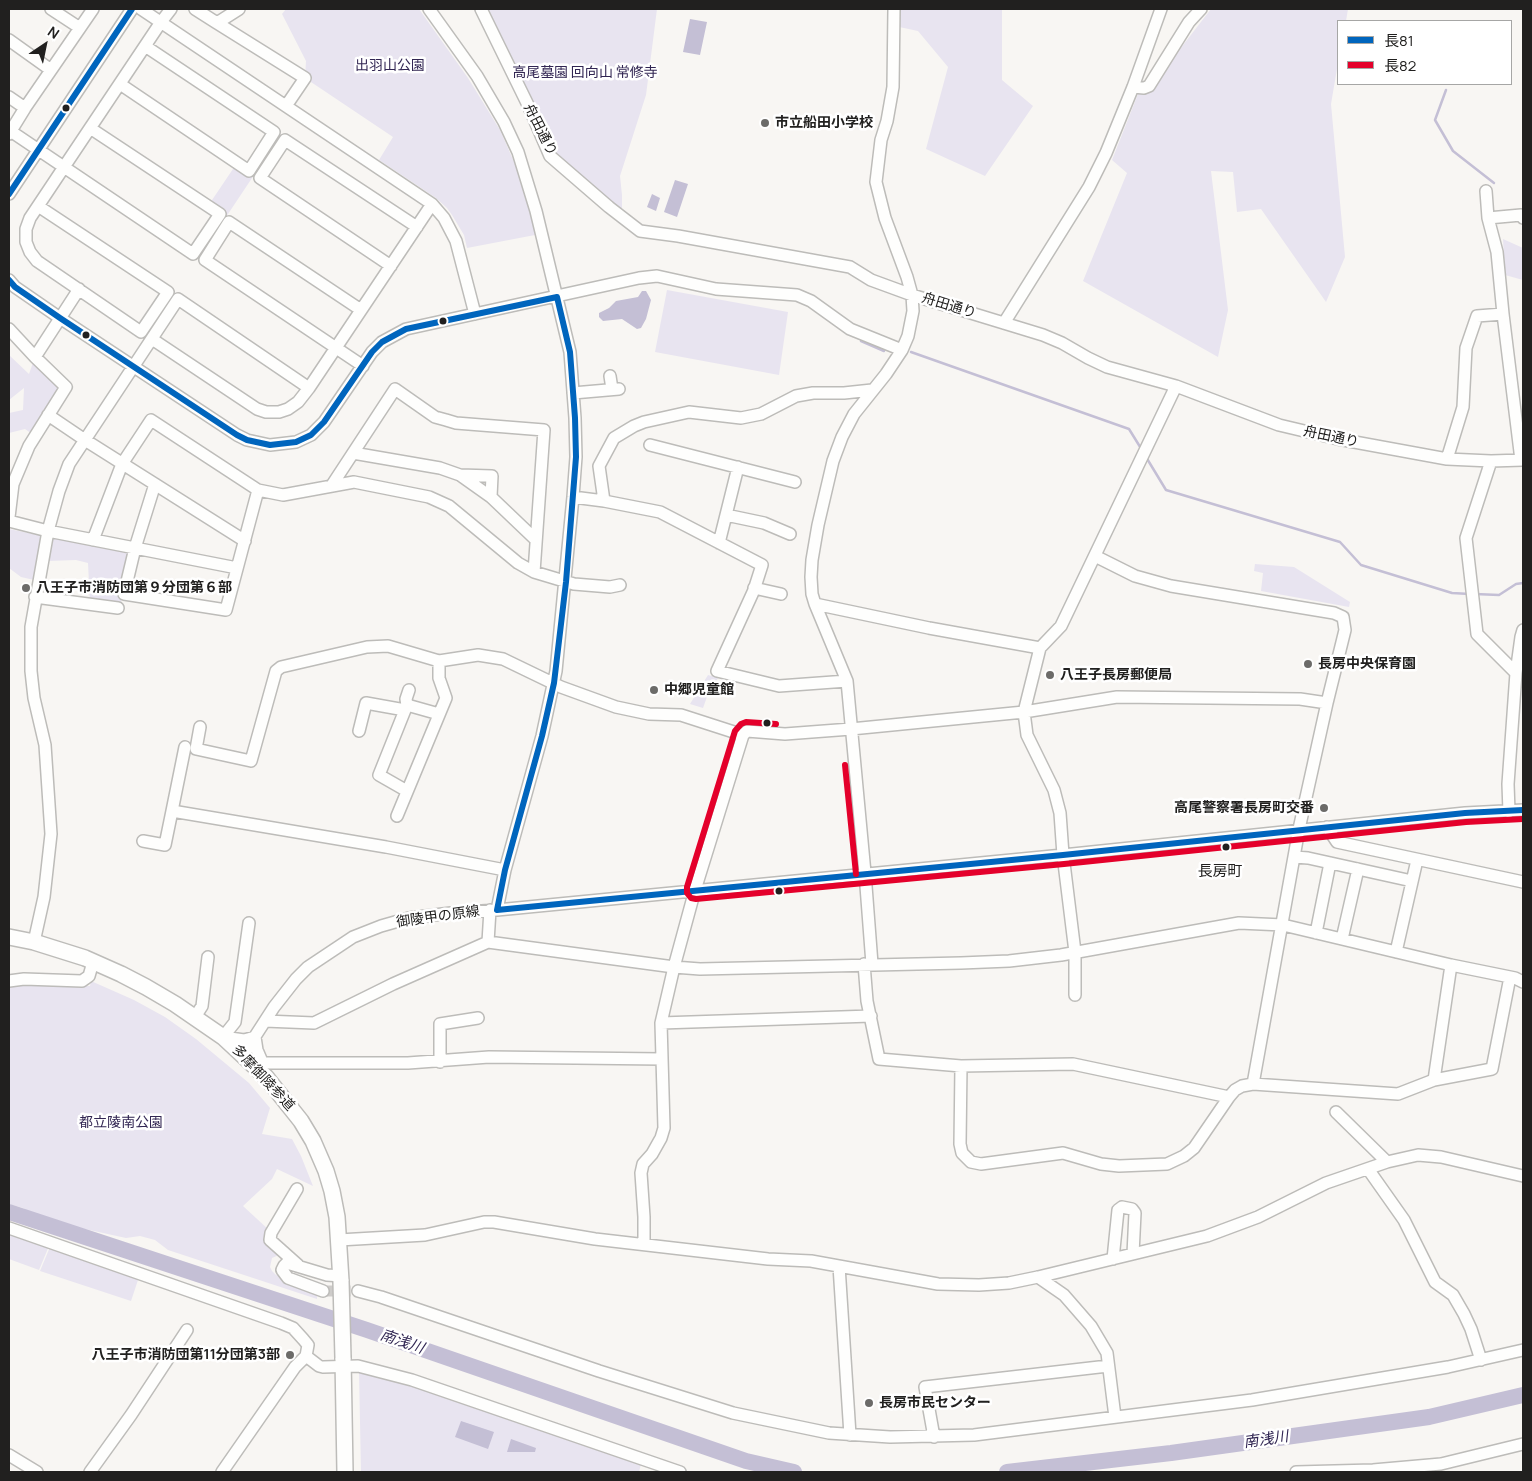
<!DOCTYPE html>
<html>
<head>
<meta charset="utf-8">
<style>
	body { margin:0 }
	#map { position:relative; width:1532px; height:1481px; overflow:hidden; background:#f8f6f3; font-family:Manrope,"Noto Sans JP",sans-serif }
	canvas { display:block }
	.frame { position:absolute; inset:0; border:10px solid #21201f; pointer-events:none }
	.legend { position:absolute; left:1337px; top:20px; width:175px; height:65px; box-sizing:border-box; background:#fff; border:1px solid #a6a6a5; margin:0; padding:6px 9px; list-style:none; font-size:15px; color:#21201f }
	.legend li { display:flex; align-items:center; gap:10px; height:25px }
	.legend b { width:25px; border:1px solid #a6a6a5 }
	.north { position:absolute; left:20px; top:20px; width:50px; height:50px; -webkit-text-stroke:4px #fff; paint-order:stroke; rotate:34deg; font-size:14px; font-weight:700; line-height:20px; text-align:center; color:#21201f }
	.north::after { content:''; display:block; margin:auto; width:18px; height:22px; background:#21201f; clip-path:polygon(50% 0,100% 100%,50% 72%,0 100%) }
</style>
</head>
<body>
<div id="map">
<canvas width="1532" height="1481"></canvas>
<div class="frame"></div>
<ul class="legend">
<li><b style="height:6px;background:#0065bd"></b>長81</li>
<li><b style="height:6px;background:#e4002b"></b>長82</li>
</ul>
<div class="north">N</div>
</div>
<script>
const ctx = document.querySelector('canvas').getContext('2d');
ctx.lineJoin = 'round';
function fill(path, color) {
  ctx.fillStyle = color;
  ctx.fill(path, 'evenodd');
}
function toPath(rows) {
  const path = new Path2D();
  for (const r of rows) {
    path.moveTo(r[0], r[1]);
    for (let i = 2; i < r.length; i += 2) path.lineTo(r[i], r[i + 1]);
  }
  return path;
}
function stroke(path, color, width, dash) {
  ctx.strokeStyle = color;
  ctx.lineWidth = width;
  ctx.lineCap = dash ? 'butt' : 'round';
  ctx.setLineDash(dash || []);
  ctx.stroke(path);
}
function label(font, color, halo, rows, align = 'center') {
  ctx.font = font + ' Manrope,"Noto Sans JP",sans-serif';
  ctx.lineWidth = 5;
  ctx.setLineDash([]);
  ctx.textBaseline = 'middle';
  ctx.strokeStyle = halo;
  ctx.fillStyle = color;
  for (const [text, x, y, turn = 0] of rows) {
    ctx.save();
    ctx.translate(x, y);
    ctx.rotate((+turn || 0) * Math.PI / 180);
    ctx.textAlign = isNaN(turn) ? turn : align;
    if (halo) ctx.strokeText(text, 0, 0);
    ctx.fillText(text, 0, 0);
    ctx.restore();
  }
}
fill(toPath([
	[286,9,419,9,468,78,500,130,515,164,531,215,535,235,467,248,464,235,452,215,447,208,436,198,379,160,393,137,305,78,306,61,282,14],
	[481,9,657,9,646,95,620,176,622,195,622,217,550,156],
	[889,9,1002,9,1002,80,1033,106,985,176,926,149,948,67,918,31,890,25],
	[1211,9,1348,9,1346,21,1338,21,1338,63,1331,104,1345,257,1326,302,1261,209,1237,212,1233,172,1211,171,1228,310,1218,357,1083,281,1127,173,1112,160,1138,94,1149,89],
	[237,163,254,175,226,217,208,206],
	[1503,239,1523,248,1523,280,1505,275],
	[667,290,788,312,779,375,655,352],
	[9,355,29,374,35,357,66,387,35,436,25,429,9,433,9,413,23,410,24,388,9,400],
	[9,529,43,536,34,580,21,577,9,568],
	[55,532,135,548,124,594,118,608,90,604,88,563,76,560,48,561],
	[1255,564,1294,567,1350,602,1349,607,1261,591,1263,573,1254,571],
	[708,675,718,678,708,694,703,708,690,704],
	[91,981,134,1000,165,1017,196,1039,249,1083,270,1108,262,1134,292,1139,301,1156,313,1186,277,1169,272,1179,243,1206,269,1230,281,1254,272,1258,270,1267,272,1271,276,1275,317,1292,317,1299,168,1250,155,1240,140,1236,126,1238,71,1226,64,1227,37,1217,23,1208,9,1204,9,985,26,983,90,986],
	[9,1233,49,1246,39,1270,9,1259],
	[50,1247,136,1277,138,1280,131,1301,40,1271],
	[359,1372,402,1381,641,1464,639,1472,361,1472]
]), '#e8e4f0');
fill(toPath([
	[690,19,707,22,700,55,683,52],
	[675,180,688,184,677,217,664,212],
	[652,194,660,198,656,211,647,207],
	[642,291,646,291,651,300,646,319,641,328,637,329,622,319,603,321,599,317,599,313,609,308,616,301,638,297],
	[461,1421,494,1432,488,1449,455,1437],
	[511,1439,536,1448,535,1452,507,1452]
]), '#c4bfd5');
stroke(toPath([
	[1446,90,1435,120,1453,151,1494,183],
	[861,341,884,351],
	[911,352,1129,429,1142,450],
	[1146,457,1166,490,1340,542,1361,565,1452,593,1470,594],
	[1475,594,1499,595,1516,584,1523,583]
]), '#c4bfd5', 2.5);
stroke(toPath([
	[9,1212,367,1330,746,1461,794,1472],
	[1007,1472,1171,1453,1429,1417,1523,1395]
]), '#c4bfd5', 16);
stroke(toPath([
	[323,1291,358,1291]
]), '#cdcbc9', 11, [11, 5.5]);
const minor = toPath([
	[51,9,80,28],
	[141,9,432,204,444,218,456,241,475,314],
	[195,9,217,23,239,9],
	[429,9,477,76,504,122,518,152,536,211,570,352,575,418,576,457,573,497,556,671,542,736,505,870,497,910],
	[481,9,528,105,550,156,609,207,640,231,678,236,850,267,871,280,912,295,1043,335,1062,343,1088,358,1107,367,1176,386,1279,425,1338,439,1447,459,1491,461,1523,460],
	[217,23,305,78,286,106],
	[9,40,51,70],
	[120,84,249,171,274,132,145,46],
	[1133,87,1144,88,1149,86,1189,22,1201,9],
	[9,97,25,108],
	[9,130,193,254,220,214,90,128],
	[9,134,25,108,93,9],
	[1486,191,1488,218],
	[9,194,132,9],
	[38,206,168,292,141,332,37,261,30,252,26,242,26,229,30,218,64,167,161,22,171,9],
	[391,266,260,178,285,140,417,227],
	[9,280,15,287,60,318,237,435,247,440,270,445,296,442,311,435,324,422,372,352,382,342,406,329,639,278,657,276,716,289,797,295,811,301,850,329,902,350],
	[361,310,229,222,205,260,363,366],
	[1503,314,1497,252,1488,218,1521,215,1523,218],
	[1004,323,1089,187,1106,153,1133,87,1161,9],
	[9,329,35,357,66,387,29,446,13,484,9,517],
	[152,339,257,409,266,412,279,412,288,409,298,402,309,388,432,204],
	[35,357,79,289],
	[610,376,612,389],
	[573,393,619,389],
	[48,415,85,440,245,541],
	[650,445,795,482],
	[353,453,440,468,460,475,491,497,535,539],
	[1447,459,1463,407,1466,348,1477,316,1503,314,1521,460],
	[1491,461,1466,538,1477,634,1516,673],
	[460,475,492,476,491,497],
	[155,484,135,548,124,594,226,610,258,490],
	[332,485,395,389,435,417,446,420,456,423,544,430,534,572],
	[573,497,604,501,660,512,762,565,754,590,717,671,779,686,847,681],
	[604,501,599,466,614,438,634,426,644,422,689,412,741,418,761,414,796,396,813,393,844,393,872,390],
	[726,515,764,523,790,534],
	[9,521,48,531,237,568],
	[93,540,122,464,151,420,258,490,283,495,354,482,429,497,449,506,518,563,534,572,574,584,610,587,620,585],
	[719,543,738,467],
	[1095,556,1135,576,1171,586,1334,613,1343,617,1345,630,1327,703,1299,829,1253,1084],
	[754,588,781,594],
	[35,597,118,608],
	[815,604,929,628,1040,648],
	[407,705,406,699,409,690],
	[200,727,196,749,251,761,276,671,281,667,367,647,388,646,439,661,478,655,503,659,561,687,616,707,649,714,681,715,743,735],
	[359,731,366,703,405,710],
	[407,791,379,775,407,705,439,714],
	[172,811,185,747],
	[1509,812,1508,784,1516,673,1521,637,1523,630],
	[397,816,446,698,439,678,439,661],
	[1327,827,1337,842,1523,882],
	[143,841,165,845,172,811,386,847,505,870],
	[1295,857,1308,858,1412,881],
	[249,923,235,1022,223,1037,244,1040,255,1037,257,1050,263,1064],
	[1316,933,1330,863],
	[1342,939,1358,869],
	[34,942,44,897,51,834,45,745,34,698,31,671,31,627,48,531,59,491,69,464,178,299,309,388],
	[488,942,490,910],
	[1396,952,1417,860],
	[864,964,867,1001,879,1059,961,1066,1073,1064,1229,1097],
	[872,964,865,873,847,681,815,604,812,594,811,577,812,560,818,525,833,461,842,437,854,414,886,374,902,350,908,336,913,311,912,295,907,277,885,218,876,182,881,140,887,121,893,87,894,9],
	[9,981,24,979,82,981,89,976,93,962],
	[1075,995,1075,952,1063,855,1060,813,1054,790,1027,735,1024,712,1040,648,1061,626,1176,386],
	[195,1017,202,1006,208,957],
	[265,1021,314,1023,393,984,488,942,674,967,700,969,961,963,1009,961,1061,955,1239,923,1283,925,1451,965,1515,978,1523,982],
	[661,1023,871,1016],
	[243,1055,274,1007,296,979,308,967,353,937,381,926,409,918,451,913,497,910,1063,855,1465,813,1523,810],
	[440,1062,440,1024,478,1018],
	[961,1066,960,1144,962,1153,971,1162,981,1164,1063,1153,1101,1164,1119,1166,1167,1164,1184,1156,1194,1148,1229,1097,1235,1090,1242,1086,1253,1084,1398,1094,1434,1080,1492,1069,1510,977],
	[258,1069,263,1064,266,1063,408,1063,489,1057,662,1059],
	[1434,1080,1451,965],
	[1336,1112,1387,1162],
	[1368,1169,1404,1220,1435,1282,1453,1295,1464,1314,1471,1329,1481,1360],
	[297,1189,271,1233,270,1240,298,1265],
	[9,1228,281,1323,293,1328,303,1339,308,1345,306,1356,319,1366,323,1367,358,1366,412,1380,680,1472],
	[339,1240,425,1235,484,1222,494,1222,595,1239,768,1259,811,1261,938,1284,979,1285,1009,1283,1038,1277,1207,1236,1258,1217,1326,1183,1387,1162,1418,1155,1441,1157,1523,1176],
	[644,1244,644,1217,641,1173,643,1164,652,1154,661,1138,664,1128,661,1023,674,967,695,890,743,735,747,731,785,734,851,729,1024,712,1117,697,1300,699,1327,703],
	[1113,1259,1118,1210,1122,1207,1132,1209,1135,1213,1133,1254],
	[839,1266,850,1435],
	[1038,1277,1064,1295,1091,1326,1107,1353,1115,1417],
	[323,1291,288,1278,282,1270,284,1266,287,1263,327,1275,341,1276],
	[358,1291,381,1297,599,1371,733,1413,829,1433,890,1437,974,1435,1252,1400,1448,1367,1523,1350],
	[934,1437,925,1387,1108,1366],
	[9,1455,37,1472],
	[90,1472,131,1415,187,1330],
	[222,1472,295,1367,306,1356],
	[1296,1472,1373,1470,1441,1464,1523,1444]
]);
const major = toPath([
	[9,937,34,942,85,958,121,974,146,987,175,1004,223,1037,266,1077,301,1121,313,1141,326,1171,332,1191,337,1217,341,1281],
	[343,1358,345,1472]
]);
stroke(minor, '#bdbcb9', 14);
stroke(major, '#bdbcb9', 18);
stroke(minor, '#fefefd', 11);
stroke(major, '#fefefd', 15);
const majorBridge = toPath([
	[341,1281,343,1358]
]);
stroke(majorBridge, '#bdbcb9', 18, []);
stroke(majorBridge, '#fefefd', 15);
stroke(toPath([
	[9,194,132,9],
	[9,280,15,287,60,318,237,435,247,440,270,445,296,442,311,435,324,422,372,352,382,342,406,329,557,297,570,352,575,418,576,457,566,582,554,683,542,736,505,870,497,910,1063,855,1465,813,1523,810]
]), '#0065bd', 6);
stroke(toPath([
	[776,724,746,722,741,724,735,731,687,887,687,893,691,898,696,899,1064,864,1466,822,1523,819],
	[845,765,856,874]
]), '#e4002b', 6);
for (const [x, y, r, color] of [
	[66,108,4.5,"#21201f"],
	[765,123,5,"#6c6b69"],
	[443,321,4.5,"#21201f"],
	[86,335,4.5,"#21201f"],
	[26,588,5,"#6c6b69"],
	[1308,664,5,"#6c6b69"],
	[1050,675,5,"#6c6b69"],
	[654,690,5,"#6c6b69"],
	[767,723,4.5,"#21201f"],
	[1324,808,5,"#6c6b69"],
	[1226,847,4.5,"#21201f"],
	[779,891,4.5,"#21201f"],
	[290,1355,5,"#6c6b69"],
	[869,1403,5,"#6c6b69"]
]) {
  const dot = new Path2D();
  dot.arc(x, y, r, 0, 2 * Math.PI);
  ctx.fillStyle = color;
  ctx.fill(dot);
  stroke(dot, '#fff', 2);
}
label('14px', '#312552', '#fff', [
	["出羽山公園",390,66],
	["高尾墓園 回向山 常修寺",585,73],
	["都立陵南公園",121,1123]
]);
label('bold 14px', '#21201f', '#fff', [
	["市立船田小学校",775,123],
	["八王子市消防団第９分団第６部",36,588],
	["長房中央保育園",1318,664],
	["八王子長房郵便局",1060,675],
	["中郷児童館",664,690],
	["高尾警察署長房町交番",1314,808,"right"],
	["八王子市消防団第11分団第3部",280,1355,"right"],
	["長房市民センター",879,1403]
], 'left');
label('14px', '#21201f', '#fff', [
	["舟田通り",540,130,63],
	["舟田通り",949,306,17],
	["舟田通り",1331,437,12],
	["御陵甲の原線",438,917,-8],
	["多摩御陵参道",263,1078,47]
]);
label('15px', '#21201f', '#fff', [
	["長房町",1220,872]
]);
label('italic 15px', '#312653', '#fff', [
	["南浅川",402,1342,19],
	["南浅川",1266,1440,-8]
]);
</script>
</body>
</html>
